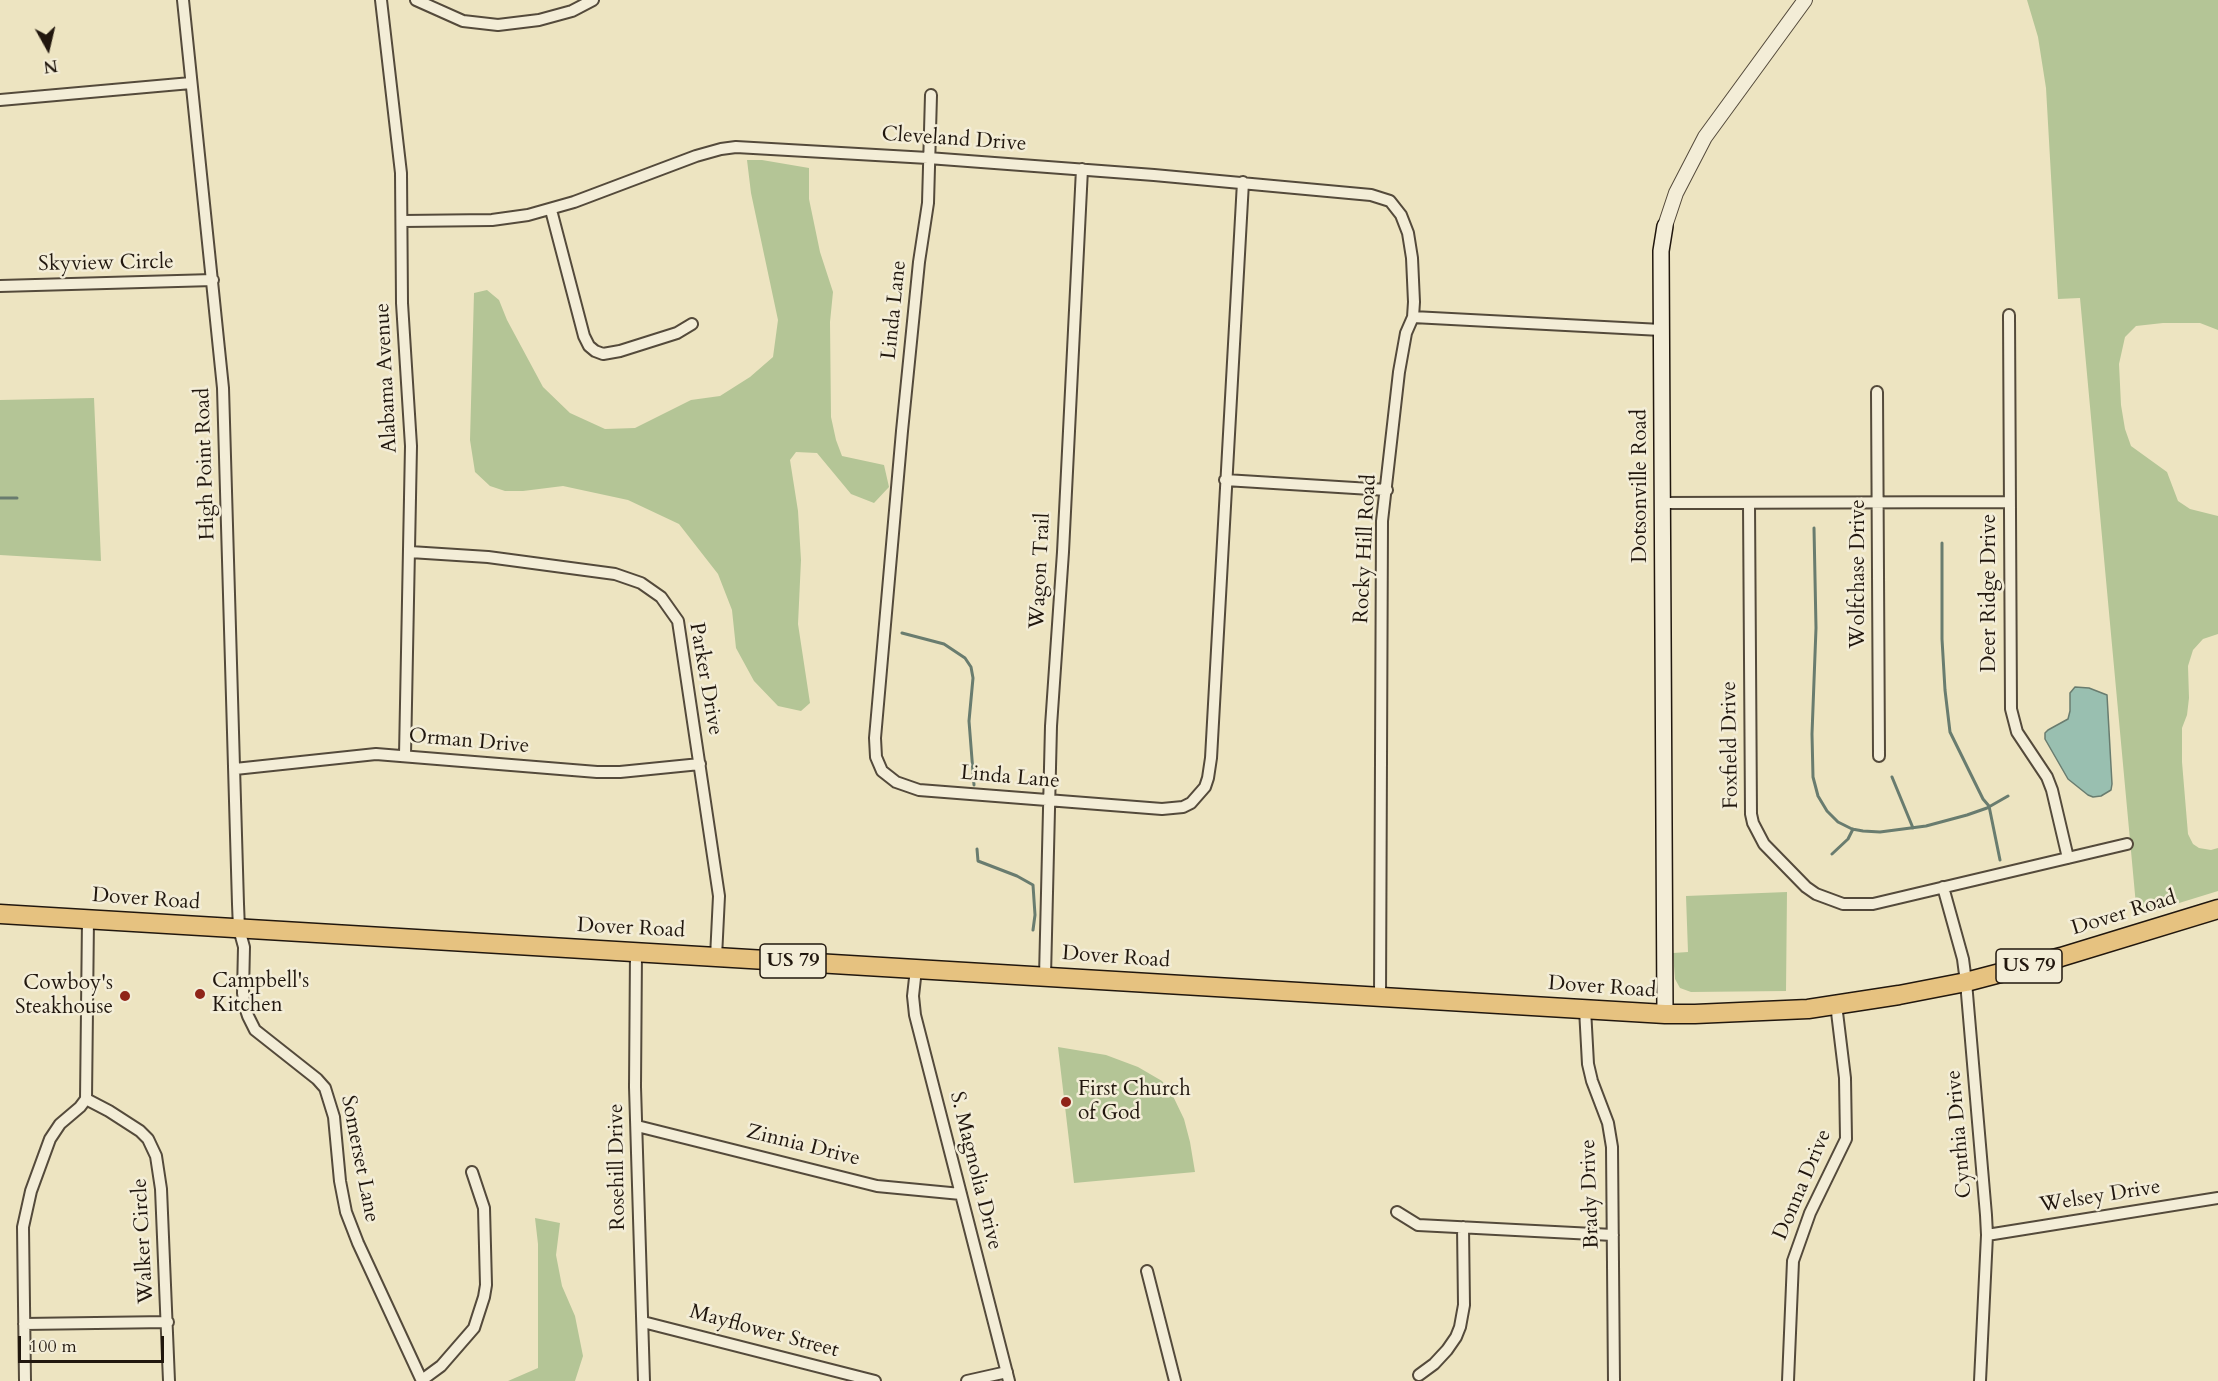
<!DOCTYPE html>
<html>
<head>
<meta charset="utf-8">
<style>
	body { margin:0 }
	#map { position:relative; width:2218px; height:1381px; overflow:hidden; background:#ede4c1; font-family:Cardo,serif }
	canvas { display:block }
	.north { position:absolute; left:18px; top:18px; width:60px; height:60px; -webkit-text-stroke:4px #f3edd7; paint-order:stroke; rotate:172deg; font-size:16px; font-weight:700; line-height:24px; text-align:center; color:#21170e }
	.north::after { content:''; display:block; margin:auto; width:21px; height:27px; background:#21170e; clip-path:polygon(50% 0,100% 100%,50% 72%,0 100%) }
	.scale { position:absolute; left:18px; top:1336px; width:146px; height:27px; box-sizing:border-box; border:3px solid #21170e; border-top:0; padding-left:8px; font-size:18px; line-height:21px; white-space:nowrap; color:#21170e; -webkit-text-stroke:4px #f3edd7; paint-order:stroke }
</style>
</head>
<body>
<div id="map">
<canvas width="2218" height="1381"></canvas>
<div class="north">N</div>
<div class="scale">100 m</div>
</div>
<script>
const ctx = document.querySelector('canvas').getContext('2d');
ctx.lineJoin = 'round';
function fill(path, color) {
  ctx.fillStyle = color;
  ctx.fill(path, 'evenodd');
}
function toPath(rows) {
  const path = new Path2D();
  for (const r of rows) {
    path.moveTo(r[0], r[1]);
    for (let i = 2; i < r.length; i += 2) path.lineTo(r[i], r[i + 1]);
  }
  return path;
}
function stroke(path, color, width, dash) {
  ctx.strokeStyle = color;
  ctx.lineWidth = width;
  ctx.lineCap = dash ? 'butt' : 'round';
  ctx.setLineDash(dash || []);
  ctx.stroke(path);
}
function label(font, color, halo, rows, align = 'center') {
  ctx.font = font + ' Cardo,serif';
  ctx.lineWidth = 5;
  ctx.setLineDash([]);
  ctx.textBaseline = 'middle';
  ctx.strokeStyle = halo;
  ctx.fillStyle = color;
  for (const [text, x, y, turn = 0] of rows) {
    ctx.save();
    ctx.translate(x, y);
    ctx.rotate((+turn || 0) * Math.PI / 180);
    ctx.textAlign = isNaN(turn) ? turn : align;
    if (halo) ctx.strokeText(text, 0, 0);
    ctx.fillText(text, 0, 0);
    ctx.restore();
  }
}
fill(toPath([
	[2027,0,2218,0,2218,330,2200,323,2163,323,2136,326,2125,337,2119,364,2121,405,2125,429,2131,446,2167,472,2178,501,2190,509,2218,516,2218,634,2203,639,2193,650,2188,666,2189,698,2187,715,2182,728,2182,762,2188,834,2193,844,2199,848,2211,850,2218,848,2218,891,2137,916,2080,298,2058,299,2046,88,2038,37],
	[747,160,762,160,809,168,809,199,820,252,833,292,830,322,831,417,836,440,842,456,884,465,889,487,874,503,851,494,817,453,796,452,790,460,798,511,801,560,798,624,810,703,801,711,778,706,754,681,736,648,732,610,718,574,679,524,628,500,563,486,523,491,505,491,490,486,475,472,470,440,474,293,487,290,499,300,507,320,543,387,570,413,605,429,635,428,691,400,720,396,750,377,773,357,778,320,751,193],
	[94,398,101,561,0,555,0,400],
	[1787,892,1786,991,1691,992,1680,988,1675,979,1673,953,1688,952,1686,896],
	[1058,1047,1106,1055,1138,1067,1162,1081,1172,1094,1184,1119,1190,1142,1195,1172,1074,1183],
	[535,1218,560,1223,556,1255,562,1286,575,1316,583,1356,575,1381,508,1381,538,1368,538,1244]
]), '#b4c596');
const water = toPath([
	[2075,687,2089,688,2107,695,2112,784,2111,790,2101,796,2093,797,2088,795,2068,779,2045,739,2045,733,2048,730,2068,719,2070,711,2070,693,2075,687]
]);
fill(water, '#99bfb0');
stroke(water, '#697c6f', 1.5);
stroke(toPath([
	[0,498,17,498],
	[1814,528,1816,628,1812,734,1813,777,1818,796,1827,811,1838,822,1852,829,1863,831,1880,832,1926,826,1967,815,1987,808,2008,796],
	[1942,543,1942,639,1945,690,1950,732,1983,799,1989,806,2000,860],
	[902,633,944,644,965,658,971,667,973,678,969,721,974,785],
	[1892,777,1913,828],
	[977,849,978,861,1017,876,1033,885,1035,915,1033,930],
	[1832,854,1848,839,1853,829]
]), '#697c6f', 3);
const minor = toPath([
	[183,0,223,388,238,904,239,929,244,947,243,993,245,1007,248,1016,255,1030,317,1079,325,1088,334,1117,340,1181,346,1212,358,1243,422,1381],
	[381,0,401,173,402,303,411,446,405,755],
	[416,0,463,21,498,25,539,20,572,11,593,0],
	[931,95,928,203,919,262,902,431,875,738,876,757,882,771,896,782,919,790,1162,809,1183,807,1191,803,1205,787,1208,778,1211,758,1243,182],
	[0,100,191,83],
	[551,210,584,336,589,346,595,351,603,354,620,351,677,333,692,324],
	[403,221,492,220,528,215,574,202,696,156,721,149,736,147,928,158,1154,175,1371,195,1390,201,1401,215,1408,233,1412,258,1414,302,1413,317,1406,333,1399,372,1382,521,1380,997],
	[0,286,213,280],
	[2009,315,2011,709,2017,732,2047,777,2052,790,2068,858],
	[1413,317,1661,330],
	[1877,392,1879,756],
	[1225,480,1387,490],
	[1662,503,2010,502],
	[1749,504,1751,814,1753,823,1764,844,1806,887,1816,894,1843,904,1873,904,2127,844],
	[410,552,488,557,615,574,641,583,661,597,678,621,681,641,719,896,716,957],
	[235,769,376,754,597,772,620,772,700,764],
	[1943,887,1963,959,1966,982,1986,1215,1987,1235,1980,1381],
	[636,952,635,1087,644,1381],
	[916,969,913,996,915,1015,1009,1381],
	[1045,976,1051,726,1063,552,1082,169],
	[1585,1009,1588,1064,1592,1081,1608,1123,1612,1147,1614,1381],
	[86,1099,109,1111,140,1131,148,1139,156,1156,161,1189,169,1381],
	[637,1126,877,1186,961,1194],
	[1397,1212,1418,1225,1613,1235],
	[1987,1235,2218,1198],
	[1147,1271,1175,1381],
	[643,1322,875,1381],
	[24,1324,168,1322],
	[1419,1375,1434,1364,1447,1350,1456,1337,1460,1327,1464,1305,1463,1227],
	[422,1380,441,1366,474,1328,484,1297,486,1285,484,1208,472,1172],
	[25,1381,23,1227,31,1191,50,1139,60,1124,80,1107,86,1099,88,919],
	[967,1381,1007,1372],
	[1788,1381,1793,1261,1810,1213,1846,1139,1845,1078,1836,1004]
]);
const tertiary = toPath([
	[1665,226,1676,193,1705,137,1805,0]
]);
const secondary = toPath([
	[1665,1014,1661,251,1665,226]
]);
const primary = toPath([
	[0,914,1665,1014,1695,1014,1808,1009,1899,995,1966,982,2061,957,2218,909]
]);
stroke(minor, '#544a3b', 14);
stroke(tertiary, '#544a3b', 16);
stroke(secondary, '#21170e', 18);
stroke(primary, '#21170e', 21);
stroke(minor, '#f3edd7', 10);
stroke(tertiary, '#f3edd7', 14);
stroke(secondary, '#f3edd7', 15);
stroke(primary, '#e6c280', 18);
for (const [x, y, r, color] of [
	[200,994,6,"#8f2418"],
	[125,996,6,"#8f2418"],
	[1066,1102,6,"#8f2418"]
]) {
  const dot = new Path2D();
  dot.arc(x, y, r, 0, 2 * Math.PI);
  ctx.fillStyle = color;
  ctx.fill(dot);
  stroke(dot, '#f3edd7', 2);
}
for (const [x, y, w] of [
	[793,961,66],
	[2029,966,66]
]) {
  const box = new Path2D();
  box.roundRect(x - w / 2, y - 17, w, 34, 4.5);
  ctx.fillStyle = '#f3edd7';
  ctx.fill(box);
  stroke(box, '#21170e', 1.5);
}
label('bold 20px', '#21170e', null, [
	["US 79",793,961],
	["US 79",2029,966]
]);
label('21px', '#21170e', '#f3edd7', [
	["Cleveland Drive",954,140,4],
	["Skyview Circle",106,264,-1],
	["Linda Lane",895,310,-84],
	["Alabama Avenue",387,378,-93],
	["High Point Road",206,464,-92],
	["Dotsonville Road",1641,486,-90],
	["Rocky Hill Road",1366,549,-87],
	["Wagon Trail",1041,571,-87],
	["Wolfchase Drive",1859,574,-90],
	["Deer Ridge Drive",1990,593,-90],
	["Parker Drive",705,679,80],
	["Orman Drive",469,742,5],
	["Foxfield Drive",1731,745,-91],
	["Linda Lane",1010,778,5],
	["Dover Road",146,900,4],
	["Dover Road",2124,914,-17],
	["Dover Road",631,929,3],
	["Dover Road",1116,958,4],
	["Dover Road",1602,988,4],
	["Cynthia Drive",1960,1134,-95],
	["Zinnia Drive",803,1146,14],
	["Somerset Lane",359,1159,79],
	["Rosehill Drive",618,1167,-91],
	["S. Magnolia Drive",975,1171,76],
	["Donna Drive",1803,1185,-67],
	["Brady Drive",1591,1194,-92],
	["Welsey Drive",2100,1197,-9],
	["Walker Circle",144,1241,-93],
	["Mayflower Street",764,1332,15]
]);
label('21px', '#21170e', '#f3edd7', [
	["Campbell's",212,982],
	["Kitchen",212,1006],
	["Cowboy's",113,984,"right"],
	["Steakhouse",113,1008,"right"],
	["First Church",1078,1090],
	["of God",1078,1114]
], 'left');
</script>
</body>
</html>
